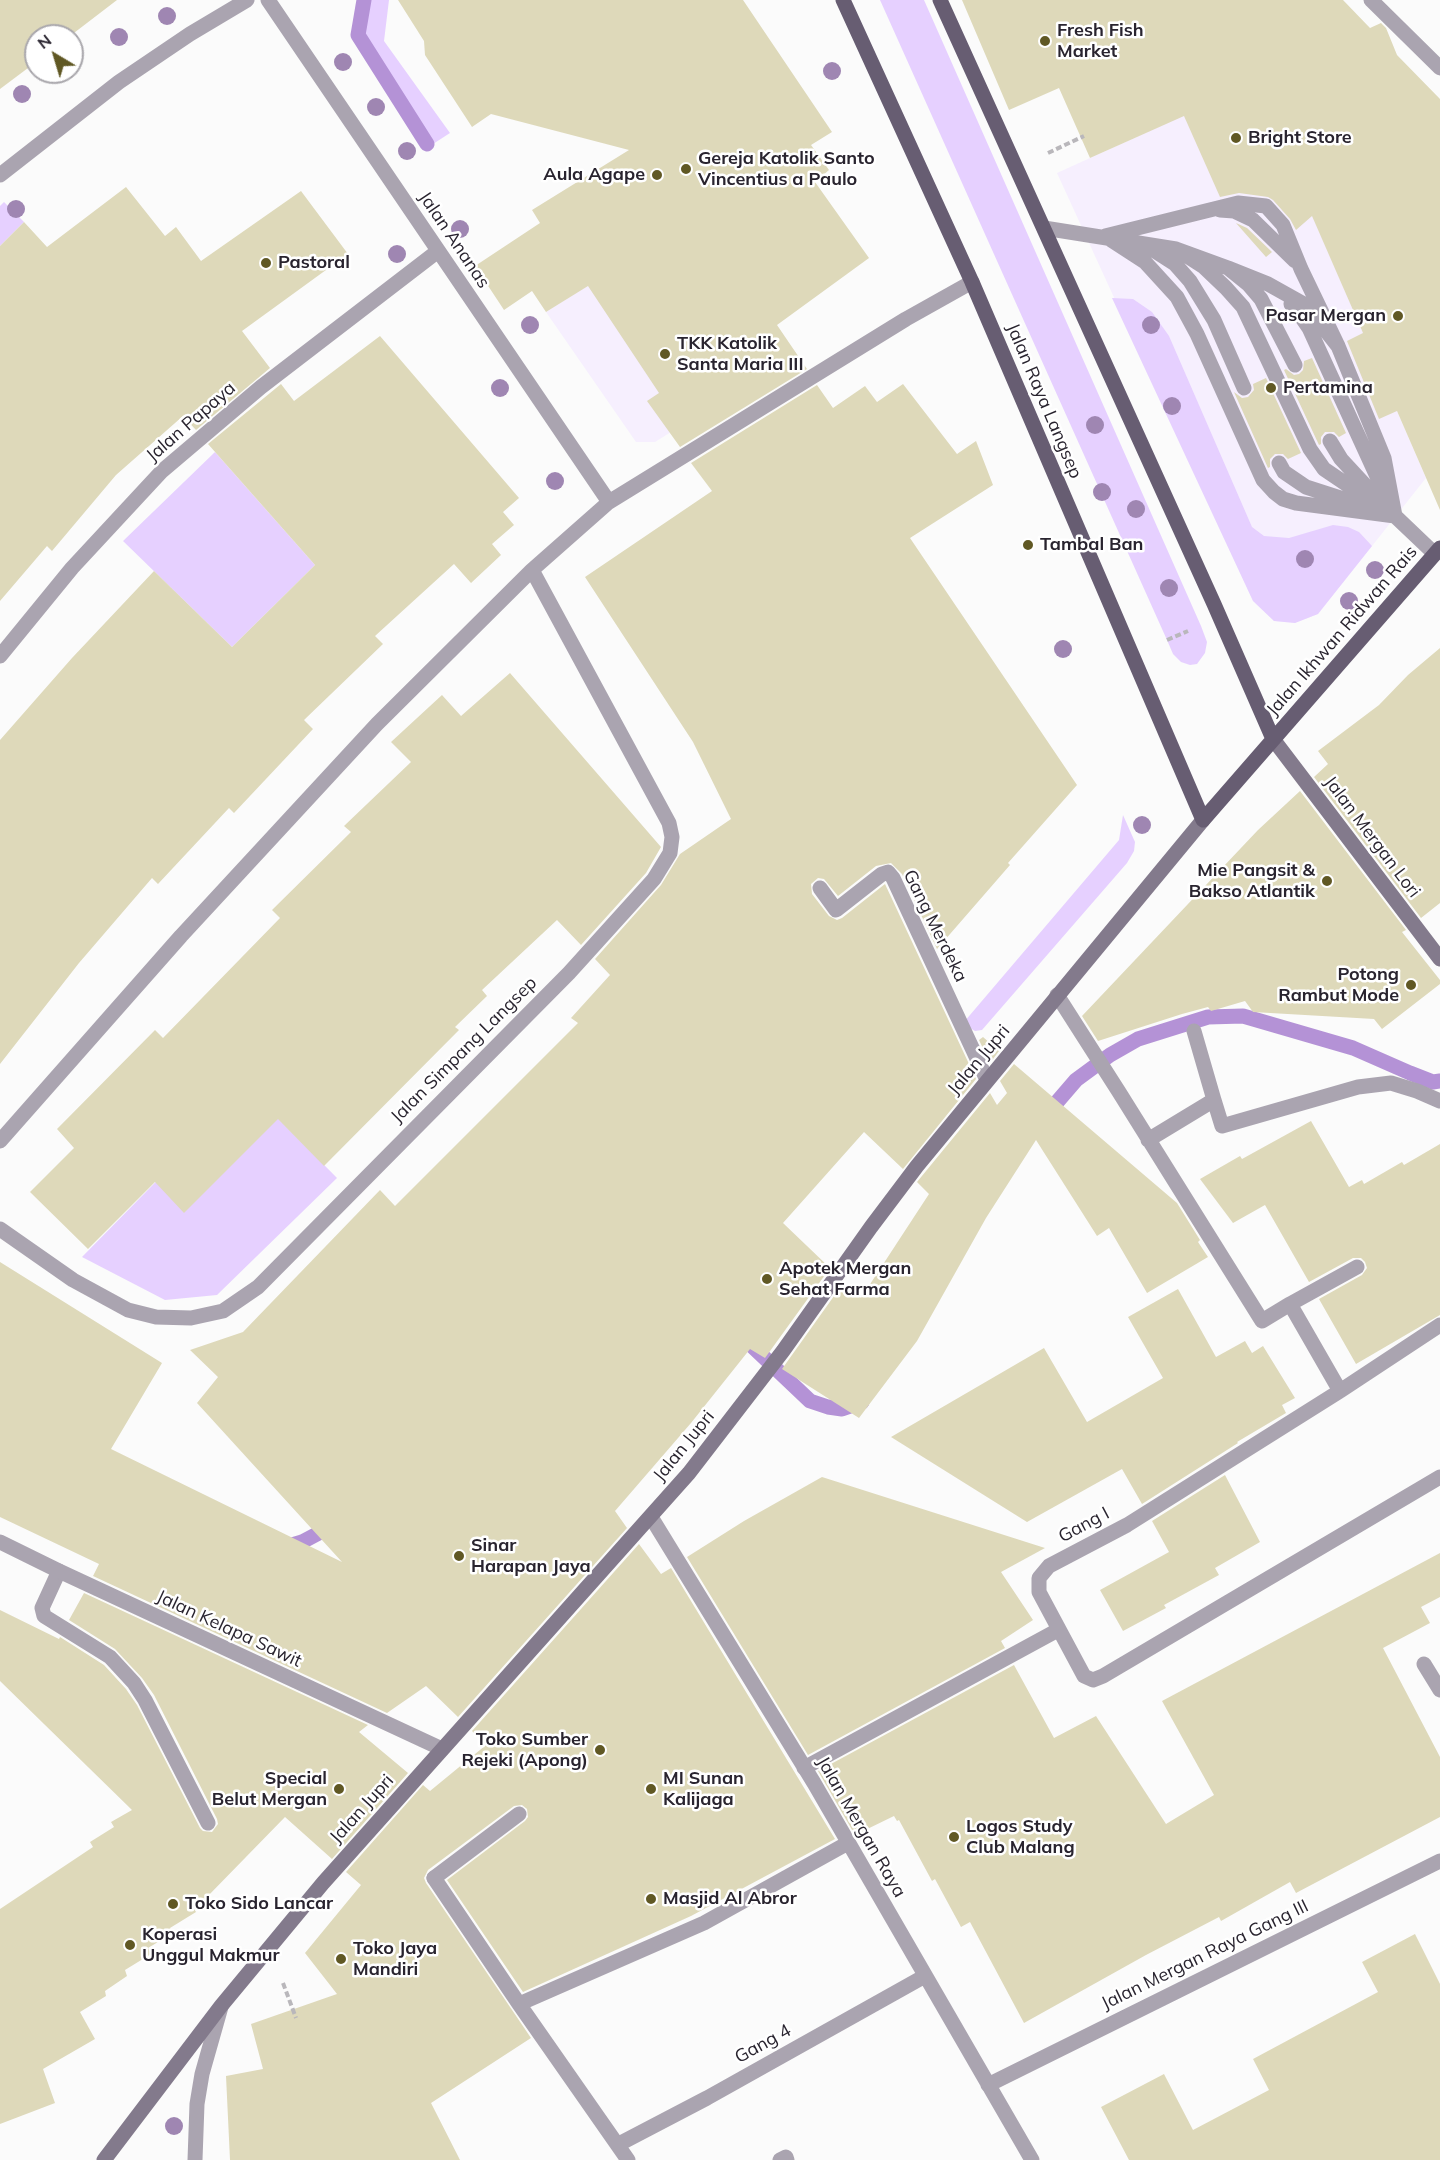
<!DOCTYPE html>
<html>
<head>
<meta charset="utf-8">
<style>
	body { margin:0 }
	#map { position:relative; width:1440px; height:2160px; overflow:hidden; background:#fbfbfb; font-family:Mulish,sans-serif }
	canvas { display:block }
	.north { position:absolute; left:24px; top:24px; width:60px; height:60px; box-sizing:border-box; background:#fff; border:2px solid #a9a7ac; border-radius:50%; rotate:322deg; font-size:16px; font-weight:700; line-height:24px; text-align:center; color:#29242f }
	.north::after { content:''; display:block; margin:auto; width:21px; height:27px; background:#605824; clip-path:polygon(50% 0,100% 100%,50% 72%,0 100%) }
</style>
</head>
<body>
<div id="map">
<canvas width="1440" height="2160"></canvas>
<div class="north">N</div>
</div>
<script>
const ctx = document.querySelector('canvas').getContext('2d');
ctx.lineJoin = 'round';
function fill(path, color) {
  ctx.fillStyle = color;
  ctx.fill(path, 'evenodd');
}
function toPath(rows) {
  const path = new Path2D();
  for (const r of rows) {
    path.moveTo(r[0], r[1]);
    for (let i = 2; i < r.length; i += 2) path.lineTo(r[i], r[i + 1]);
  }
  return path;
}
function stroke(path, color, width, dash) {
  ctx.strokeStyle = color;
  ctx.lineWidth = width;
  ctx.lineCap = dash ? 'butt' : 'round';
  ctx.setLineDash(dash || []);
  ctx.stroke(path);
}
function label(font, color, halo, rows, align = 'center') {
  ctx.font = font + ' Mulish,sans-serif';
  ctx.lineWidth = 5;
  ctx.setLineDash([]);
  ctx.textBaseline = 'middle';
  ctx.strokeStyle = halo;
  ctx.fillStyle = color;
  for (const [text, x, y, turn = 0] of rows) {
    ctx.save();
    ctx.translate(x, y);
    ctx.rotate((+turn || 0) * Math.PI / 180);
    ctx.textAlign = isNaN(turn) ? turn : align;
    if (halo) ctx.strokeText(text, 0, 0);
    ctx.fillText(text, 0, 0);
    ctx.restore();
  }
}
fill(toPath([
	[1255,83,1426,478,1318,614,1295,623,1274,621,1253,601,1057,173],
	[672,232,767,372,655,442,636,442,546,312]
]), '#f6effe');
fill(toPath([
	[367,0,389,0,384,41,450,133,433,144,362,32],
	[880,0,924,0,1201,626,1207,642,1205,653,1197,664,1190,665,1181,662,1173,654,1167,640],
	[4,202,24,222,0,246,0,206],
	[1112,298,1133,299,1152,312,1169,336,1252,527,1264,536,1289,538,1333,525,1348,527,1359,532,1372,546,1318,614,1295,623,1274,621,1253,601],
	[215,452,315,565,232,647,123,541],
	[1123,815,1135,842,1134,851,1127,863,982,1030,975,1031,970,1028,964,1022,1119,840],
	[248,1088,337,1178,217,1295,165,1300,82,1257]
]), '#e6d0ff');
stroke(toPath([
	[364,0,358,35,427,144],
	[1045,1116,1076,1080,1110,1055,1138,1039,1208,1017,1243,1016,1353,1048,1410,1073,1433,1082,1440,1081],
	[751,1345,810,1401,828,1407,842,1409,862,1402],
	[282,1548,302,1542,334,1525]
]), '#b492d6', 15);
fill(toPath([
	[0,0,117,0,70,36,36,36,36,62,0,89],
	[398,0,743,0,832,132,811,145,829,170,815,182,869,258,777,325,807,369,680,447,647,401,659,393,588,286,546,312,532,291,504,310,475,266,540,223,532,210,629,150,491,114,472,127,425,55,424,41],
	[962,0,1343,0,1370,28,1381,23,1386,28,1397,55,1440,99,1440,510,1397,411,1379,419,1347,341,1363,333,1312,216,1296,230,1290,219,1273,200,1268,197,1239,193,1220,197,1184,116,1090,158,1059,88,1009,110],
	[126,187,165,236,176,227,201,261,301,191,348,254,242,331,270,368,196,430,183,416,116,475,52,551,47,546,0,601,0,246,24,222,47,247],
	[1236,223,1247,228,1272,252,1266,257],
	[380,336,519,498,503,512,514,525,492,544,501,555,471,583,454,564,375,636,383,644,304,720,313,729,234,813,229,808,158,884,152,878,79,963,0,1064,0,740,72,658,154,571,232,647,315,565,208,444,281,384,294,401],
	[1312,358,1346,433,1339,437,1334,432,1325,432,1321,437,1321,444,1319,445,1284,370,1286,369,1294,375,1299,374,1303,370,1304,361],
	[1266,378,1301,453,1288,459,1283,454,1275,454,1270,459,1270,467,1268,468,1234,392,1242,398,1248,397,1254,390,1253,384],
	[903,384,957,454,976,441,993,485,910,538,1077,785,1008,863,1010,865,937,949,902,874,891,863,876,866,838,896,824,879,818,878,811,884,812,894,829,916,837,920,842,918,885,884,976,1079,903,1169,864,1132,783,1223,830,1268,765,1358,750,1349,691,1423,615,1511,627,1528,458,1717,426,1686,387,1713,93,1576,99,1564,0,1517,0,1262,162,1363,111,1449,342,1562,197,1403,218,1377,190,1350,243,1332,380,1190,395,1206,578,1023,571,1018,610,975,595,959,661,885,680,854,731,819,693,742,585,577,712,491,691,463,817,385,833,408,865,386,877,402],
	[1440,648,1440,903,1421,918,1314,777,1328,764,1318,751,1379,705,1408,675],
	[510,673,661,847,646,873,581,945,557,920,482,990,487,996,455,1027,459,1030,324,1166,278,1119,184,1213,155,1182,88,1249,30,1192,74,1148,57,1129,155,1030,163,1038,280,918,272,910,351,832,344,826,411,762,391,742,442,695,461,716],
	[1300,791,1406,930,1402,932,1440,980,1440,984,1382,1029,1374,1019,1253,1012,1245,1001,1211,1011,1208,1007,1182,1014,1098,1041,1082,1016,1258,830],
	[983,1037,999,1051,990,1063,979,1040],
	[1014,1064,1177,1203,1200,1240,1198,1242,1208,1257,1147,1293,1109,1228,1097,1236,1036,1140,986,1218,917,1341,859,1418,782,1369,844,1282,861,1298,929,1194,917,1182,990,1093,997,1105,1007,1093,1000,1081],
	[1311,1121,1349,1187,1362,1180,1364,1184,1402,1162,1404,1165,1440,1144,1440,1315,1356,1364,1319,1299,1362,1275,1367,1268,1365,1262,1361,1258,1353,1258,1309,1282,1265,1205,1233,1223,1200,1179,1240,1156,1242,1159],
	[1178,1289,1216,1357,1245,1341,1252,1353,1263,1346,1295,1398,1282,1405,1286,1413,1237,1442,1238,1443,1142,1504,1122,1469,1027,1522,891,1437,1044,1348,1087,1422,1163,1378,1128,1317],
	[1225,1475,1260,1542,1215,1568,1219,1575,1164,1605,1166,1608,1123,1631,1100,1590,1169,1552,1152,1521],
	[822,1477,1045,1548,1001,1572,1033,1620,1001,1641,1005,1648,808,1755,687,1557,744,1521],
	[639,1544,661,1574,671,1568,835,1839,691,1916,523,1992,447,1880,525,1821,528,1817,527,1809,522,1805,514,1806,428,1870,424,1878,426,1883,531,2038,431,2103,460,2160,230,2160,226,2076,263,2069,251,2024,337,1994,305,1953,361,1885,346,1872,423,1785,430,1791,486,1745,472,1731],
	[1440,1553,1440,1597,1421,1607,1430,1623,1383,1648,1440,1757,1440,1817,1296,1893,1290,1882,1221,1921,1219,1917,1146,1955,1024,2023,970,1922,961,1927,935,1879,932,1881,899,1820,897,1821,894,1816,855,1835,818,1771,1014,1665,1054,1738,1096,1716,1166,1824,1214,1795,1162,1701],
	[84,1593,368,1725,359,1732,408,1773,332,1859,285,1817,206,1898,193,1907,196,1912,170,1928,173,1933,148,1948,151,1954,125,1970,127,1976,105,1991,106,1996,80,2012,95,2039,43,2069,55,2103,0,2124,0,1909,93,1847,90,1842,114,1827,111,1822,132,1810,0,1681,0,1610,59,1639,60,1637,104,1665,126,1689,137,1705,200,1828,203,1831,212,1832,218,1824,217,1819,154,1695,142,1678,115,1649,69,1620],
	[1415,1934,1440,1984,1440,2160,1129,2160,1101,2107,1164,2074,1193,2130,1269,2090,1253,2059,1378,1992,1362,1962]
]), '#ded9ba');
stroke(toPath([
	[1048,153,1084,136],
	[1167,640,1188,631],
	[283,1983,296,2018]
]), '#b9b7bb', 4, [6, 3]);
stroke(toPath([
	[1220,210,1234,211,1253,220,1295,261],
	[1044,228,1176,249,1228,268,1249,285,1261,299,1295,365],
	[1105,236,1145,262,1177,297,1197,334,1263,480,1274,492,1283,499,1296,503,1395,516,1435,554],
	[1105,236,1238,203,1266,206,1283,225,1301,269,1338,346],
	[1147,246,1175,264,1190,281,1214,320,1244,388],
	[1176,249,1204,267,1226,288,1243,307,1310,449,1324,469,1392,515],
	[1228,268,1268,284,1302,303,1316,318,1338,346,1384,458,1395,516],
	[1291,304,1298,312,1309,328,1385,494],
	[1330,441,1341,459,1378,499],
	[1279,463,1284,472,1306,487,1365,506],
	[820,888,836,910,882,874,888,872,893,878,987,1080],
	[59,1571,42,1608,44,1616,110,1657,134,1683,145,1700,208,1823],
	[434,1878,519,1814]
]), '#aaa4b0', 15);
stroke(toPath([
	[268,0,609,502],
	[1371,0,1440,68],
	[0,175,119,82,190,34,247,0],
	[0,656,72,568,162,471,261,387,438,251],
	[1057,995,1119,1092,1262,1321,1290,1304,1340,1391],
	[1214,1100,1222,1126,1358,1087,1391,1083,1417,1091,1440,1101],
	[1148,1140,1214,1100,1194,1031],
	[0,1141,181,936,377,724,532,570,609,502,906,319,972,282],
	[0,1229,73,1280,128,1310,156,1317,191,1318,223,1311,258,1287,569,973,654,879,670,853,672,837,669,823,532,570],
	[1290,1304,1357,1267],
	[1440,1325,1340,1391,1127,1525,1049,1566,1039,1578,1039,1592,1084,1676,1093,1680,1103,1676,1440,1477],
	[651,1517,814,1783,1032,2160],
	[0,1542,59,1571,442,1749],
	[1424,1664,1440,1690],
	[804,1768,1058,1630],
	[434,1878,519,2004,628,2160],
	[519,2004,704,1923,848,1843],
	[988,2085,1440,1861],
	[619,2144,707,2098,925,1976],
	[195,2160,197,2104,202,2074,221,2007],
	[780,2160,786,2157,787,2160]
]), '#aaa4b0', 15);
stroke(toPath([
	[1273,739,1440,959],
	[104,2160,221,2006,323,1883,689,1473,783,1351,871,1227,917,1166,1203,820]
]), '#837a8c', 15);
stroke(toPath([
	[843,0,972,282,1203,820,1440,548],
	[940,0,1214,604,1273,739]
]), '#675d72', 15);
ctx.fillStyle = '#9f86b2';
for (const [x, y] of [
	[167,16],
	[119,37],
	[343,62],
	[832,71],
	[22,94],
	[376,107],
	[407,151],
	[16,209],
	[460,229],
	[397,254],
	[530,325],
	[1151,325],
	[500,388],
	[1172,406],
	[1095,425],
	[555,481],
	[1102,492],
	[1136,509],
	[1305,559],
	[1375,570],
	[1169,588],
	[1349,601],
	[1063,649],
	[1142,825],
	[174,2126]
]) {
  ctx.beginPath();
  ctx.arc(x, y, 9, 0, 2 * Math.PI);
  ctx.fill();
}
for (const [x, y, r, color] of [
	[1045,41,6,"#605824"],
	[1236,138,6,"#605824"],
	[686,169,6,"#605824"],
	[657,175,6,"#605824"],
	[266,263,6,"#605824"],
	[1398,316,6,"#605824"],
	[665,354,6,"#605824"],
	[1271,388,6,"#605824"],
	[1028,545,6,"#605824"],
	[1327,881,6,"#605824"],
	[1411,985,6,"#605824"],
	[767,1279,6,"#605824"],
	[459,1556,6,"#605824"],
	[600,1750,6,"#605824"],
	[339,1789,6,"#605824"],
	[651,1789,6,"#605824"],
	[954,1837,6,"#605824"],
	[651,1899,6,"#605824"],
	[173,1904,6,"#605824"],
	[130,1945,6,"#605824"],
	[341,1959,6,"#605824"]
]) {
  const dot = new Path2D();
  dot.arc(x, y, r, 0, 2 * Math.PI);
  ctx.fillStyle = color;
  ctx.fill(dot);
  stroke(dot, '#fff', 2);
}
label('bold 18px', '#29242f', '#fff', [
	["Fresh Fish",1057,31],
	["Market",1057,52],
	["Bright Store",1248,138],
	["Gereja Katolik Santo",698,159],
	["Vincentius a Paulo",698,180],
	["Aula Agape",645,175,"right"],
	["Pastoral",278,263],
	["Pasar Mergan",1386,316,"right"],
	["TKK Katolik",677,344],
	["Santa Maria III",677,365],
	["Pertamina",1283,388],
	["Tambal Ban",1040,545],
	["Mie Pangsit &",1315,871,"right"],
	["Bakso Atlantik",1315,892,"right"],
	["Potong",1399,975,"right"],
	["Rambut Mode",1399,996,"right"],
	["Apotek Mergan",779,1269],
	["Sehat Farma",779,1290],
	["Sinar",471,1546],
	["Harapan Jaya",471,1567],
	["Toko Sumber",588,1740,"right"],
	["Rejeki (Apong)",588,1761,"right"],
	["Special",327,1779,"right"],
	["Belut Mergan",327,1800,"right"],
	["MI Sunan",663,1779],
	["Kalijaga",663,1800],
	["Logos Study",966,1827],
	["Club Malang",966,1848],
	["Masjid Al Abror",663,1899],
	["Toko Sido Lancar",185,1904],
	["Koperasi",142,1935],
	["Unggul Makmur",142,1956],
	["Toko Jaya",353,1949],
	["Mandiri",353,1970]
], 'left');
label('18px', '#29242f', '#fff', [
	["Jalan Ananas",454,240,56],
	["Jalan Raya Langsep",1044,401,67],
	["Jalan Papaya",191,422,-41],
	["Jalan Ikhwan Ridwan Rais",1342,631,-49],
	["Jalan Mergan Lori",1372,837,53],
	["Gang Merdeka",935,926,64],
	["Jalan Simpang Langsep",464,1050,-45],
	["Jalan Jupri",979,1060,-50],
	["Jalan Jupri",684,1446,-51],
	["Gang I",1084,1525,-28],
	["Jalan Kelapa Sawit",229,1629,25],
	["Jalan Jupri",362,1809,-48],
	["Jalan Mergan Raya",861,1827,60],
	["Jalan Mergan Raya Gang III",1205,1955,-26],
	["Gang 4",763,2044,-29]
]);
</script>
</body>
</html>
